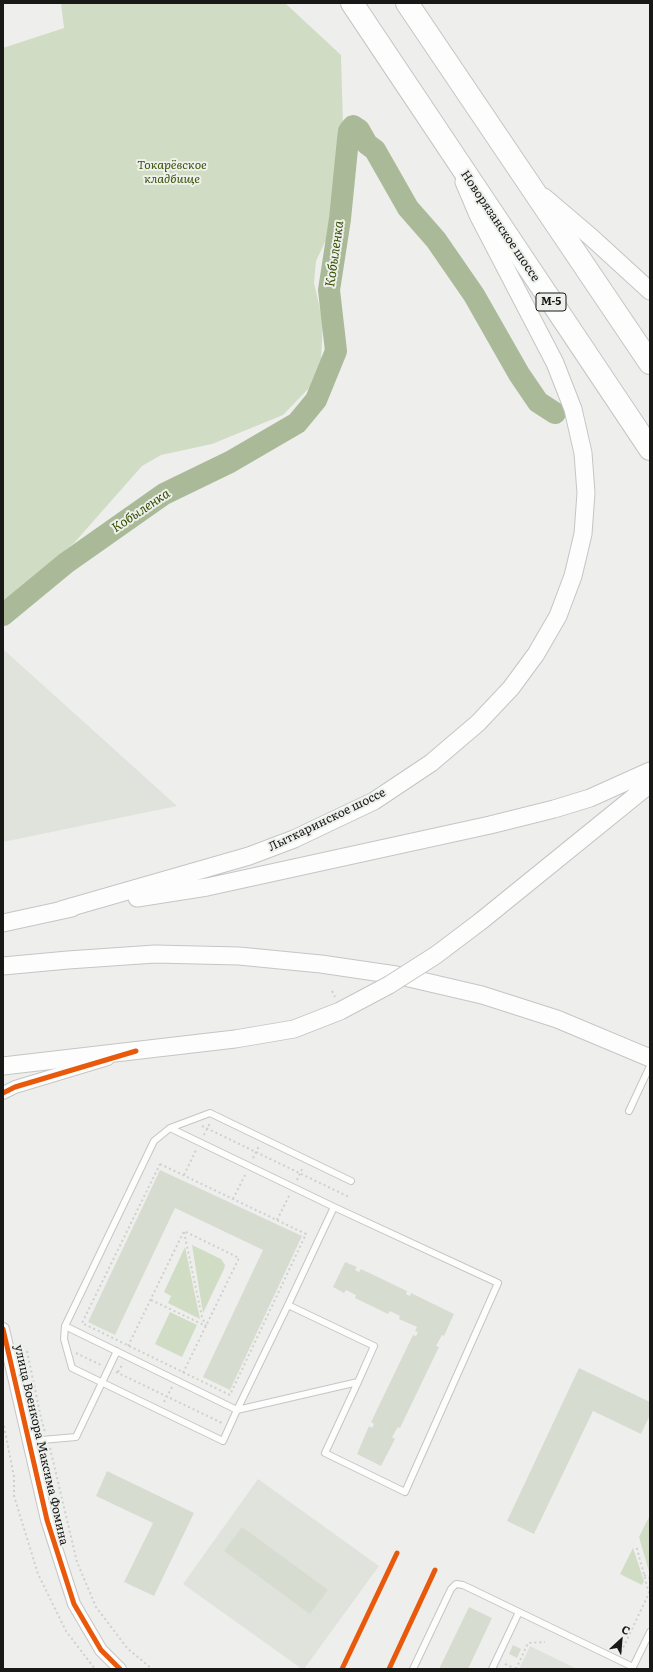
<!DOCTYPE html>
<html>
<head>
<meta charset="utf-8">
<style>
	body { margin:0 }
	#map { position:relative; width:653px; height:1672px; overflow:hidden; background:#eeefed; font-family:Literata,serif }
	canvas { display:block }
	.frame { position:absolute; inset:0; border:4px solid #181917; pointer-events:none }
	.north { position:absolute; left:601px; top:1620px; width:40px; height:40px; -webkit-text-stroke:3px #eef0ec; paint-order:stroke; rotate:26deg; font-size:11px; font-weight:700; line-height:16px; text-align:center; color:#181917 }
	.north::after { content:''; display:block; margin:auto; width:14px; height:18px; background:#181917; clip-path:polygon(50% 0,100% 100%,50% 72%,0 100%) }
</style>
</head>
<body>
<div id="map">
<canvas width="653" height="1672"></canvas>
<div class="frame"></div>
<div class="north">С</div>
</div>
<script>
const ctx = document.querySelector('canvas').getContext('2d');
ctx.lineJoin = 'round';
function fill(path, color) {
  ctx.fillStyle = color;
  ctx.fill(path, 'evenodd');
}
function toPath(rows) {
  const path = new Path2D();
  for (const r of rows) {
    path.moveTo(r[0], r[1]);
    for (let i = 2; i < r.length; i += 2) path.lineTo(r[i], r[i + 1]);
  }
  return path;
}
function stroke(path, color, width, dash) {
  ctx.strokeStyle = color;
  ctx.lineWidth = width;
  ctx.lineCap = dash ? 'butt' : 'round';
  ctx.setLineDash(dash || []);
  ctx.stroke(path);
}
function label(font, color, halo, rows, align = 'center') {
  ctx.font = font + ' Literata,serif';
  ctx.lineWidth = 4;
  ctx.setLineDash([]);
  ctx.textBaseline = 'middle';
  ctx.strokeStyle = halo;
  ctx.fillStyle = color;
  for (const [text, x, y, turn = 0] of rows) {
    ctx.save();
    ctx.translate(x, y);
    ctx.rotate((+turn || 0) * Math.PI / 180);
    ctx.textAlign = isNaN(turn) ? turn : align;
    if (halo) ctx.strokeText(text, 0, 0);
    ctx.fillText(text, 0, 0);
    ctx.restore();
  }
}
fill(toPath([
	[3,649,177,806,3,842],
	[258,1479,379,1566,304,1669,302,1669,183,1584],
	[530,1646,577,1669,519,1669]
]), '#e0e3dc');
fill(toPath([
	[61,3,285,3,341,55,344,160,334,223,316,261,314,283,323,322,321,359,309,388,283,415,212,444,161,455,142,466,74,543,8,598,3,600,3,48,64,28],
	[192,1245,221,1259,225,1265,224,1269,203,1313],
	[185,1247,200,1319,168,1303,171,1296,164,1292],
	[170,1312,197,1325,182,1357,155,1344],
	[650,1515,650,1575,639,1537],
	[633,1548,644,1581,642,1585,620,1574]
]), '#d1dcc4');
stroke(toPath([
	[3,615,66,563,164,494,230,462,297,423,316,400,336,351,329,290,340,219,348,139,349,131,353,126,359,130,367,144,375,150,408,208,436,240,474,295,519,374,538,402,555,413]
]), '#aaba98', 22);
fill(toPath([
	[160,1170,302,1236,230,1390,203,1377,263,1250,175,1208,115,1335,88,1322],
	[345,1262,357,1267,355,1270,359,1272,361,1269,407,1291,406,1294,410,1296,411,1293,454,1314,444,1336,442,1335,436,1346,439,1347,400,1428,398,1427,392,1437,395,1439,381,1466,357,1454,369,1426,372,1428,374,1424,371,1422,413,1335,416,1336,418,1332,415,1331,417,1327,399,1319,400,1316,390,1311,388,1314,355,1298,356,1295,346,1290,344,1293,333,1287],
	[579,1368,650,1402,650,1415,641,1434,593,1411,534,1534,507,1521],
	[107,1471,194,1513,154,1596,124,1582,153,1523,96,1496],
	[242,1527,328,1590,310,1614,224,1551],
	[469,1607,492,1618,468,1669,439,1669],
	[513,1645,521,1649,517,1658,509,1654]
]), '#d7dcd1');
const lane = toPath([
	[629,1111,650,1066],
	[170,1128,210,1113,351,1181],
	[288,1305,334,1207],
	[65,1326,237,1410,223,1441,72,1368,64,1339,65,1326,154,1141,170,1128,334,1207,498,1283,405,1492,325,1453,358,1382,374,1346,288,1305,237,1410,358,1382],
	[30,1441,76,1437,117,1351],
	[413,1669,451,1589,456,1584,463,1585,633,1667,650,1632],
	[492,1669,519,1612]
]);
const street = toPath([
	[3,1093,15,1087,108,1059],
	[3,1329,47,1520,74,1604,101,1650,120,1669]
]);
const secondary = toPath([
	[544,197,591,237,650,291],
	[137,898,207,887,490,825,554,809,590,798,650,771],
	[61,910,249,856,294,839,374,801,431,763,478,723,511,688,536,654,558,616,573,576,583,534,586,493,583,453,573,409,555,363,478,215,464,182],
	[481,921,650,784],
	[3,923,72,908],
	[3,966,68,960,155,954,239,956,321,964,396,975,482,995,557,1019,650,1058],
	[3,1066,235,1039,294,1029,340,1011]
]);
const highway = toPath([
	[352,3,650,449],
	[407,3,650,363]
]);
stroke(lane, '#c5c6c4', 8);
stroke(street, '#c5c6c4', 14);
stroke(secondary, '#c5c6c4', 19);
stroke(highway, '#c5c6c4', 24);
stroke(toPath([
	[332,991,335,997],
	[202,1126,349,1197],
	[204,1135,210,1123],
	[253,1158,259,1146],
	[160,1164,306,1234,230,1395,82,1323,160,1164],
	[184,1175,196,1150],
	[297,1180,303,1167],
	[233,1199,246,1173],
	[277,1220,290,1194],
	[184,1232,202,1317,206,1326],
	[151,1300,206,1326],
	[128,1346,184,1231,239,1258,183,1373],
	[27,1351,41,1418,45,1432],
	[76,1353,101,1365],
	[116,1372,222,1423],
	[118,1372,123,1363],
	[164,1402,172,1387],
	[4,1426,14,1477,14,1496,38,1574,66,1631,95,1669],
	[50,1448,77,1562,96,1607,127,1648,152,1669],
	[644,1575,650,1578],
	[621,1652,649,1593,636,1545],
	[505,1664,516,1669],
	[516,1669,528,1643,545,1642]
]), '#cfd0ce', 2, [2, 3]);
stroke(lane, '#fcfdfc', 6);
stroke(street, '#fcfdfc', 12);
stroke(secondary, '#fcfdfc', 17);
stroke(highway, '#fcfdfc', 22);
const secondaryBridge = toPath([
	[340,1011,389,985,436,955,481,921]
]);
stroke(secondaryBridge, '#c5c6c4', 19, []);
stroke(secondaryBridge, '#fcfdfc', 17);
stroke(toPath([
	[3,1093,15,1087,136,1051],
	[3,1329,47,1520,74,1604,101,1650,120,1669],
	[342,1669,397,1553],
	[389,1669,435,1570]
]), '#e8590c', 5);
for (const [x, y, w] of [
	[551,302,30]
]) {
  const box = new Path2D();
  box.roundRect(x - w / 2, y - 9, w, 18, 3);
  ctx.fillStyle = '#eef0ec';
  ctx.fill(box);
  stroke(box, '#181917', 1);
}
label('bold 11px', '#181917', null, [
	["М-5",551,302]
]);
label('italic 12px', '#3b5509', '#eef0ec', [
	["Токарёвское",172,165],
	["кладбище",172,179]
]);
label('12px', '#181917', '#eef0ec', [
	["Новорязанское шоссе",500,226,56],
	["Лыткаринское шоссе",327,820,-26],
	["улица Военкора Максима Фомина",41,1445,77]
]);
label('italic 13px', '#364f00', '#eef0ec', [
	["Кобыленка",335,254,-82],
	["Кобыленка",141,511,-34]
]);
</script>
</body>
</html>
